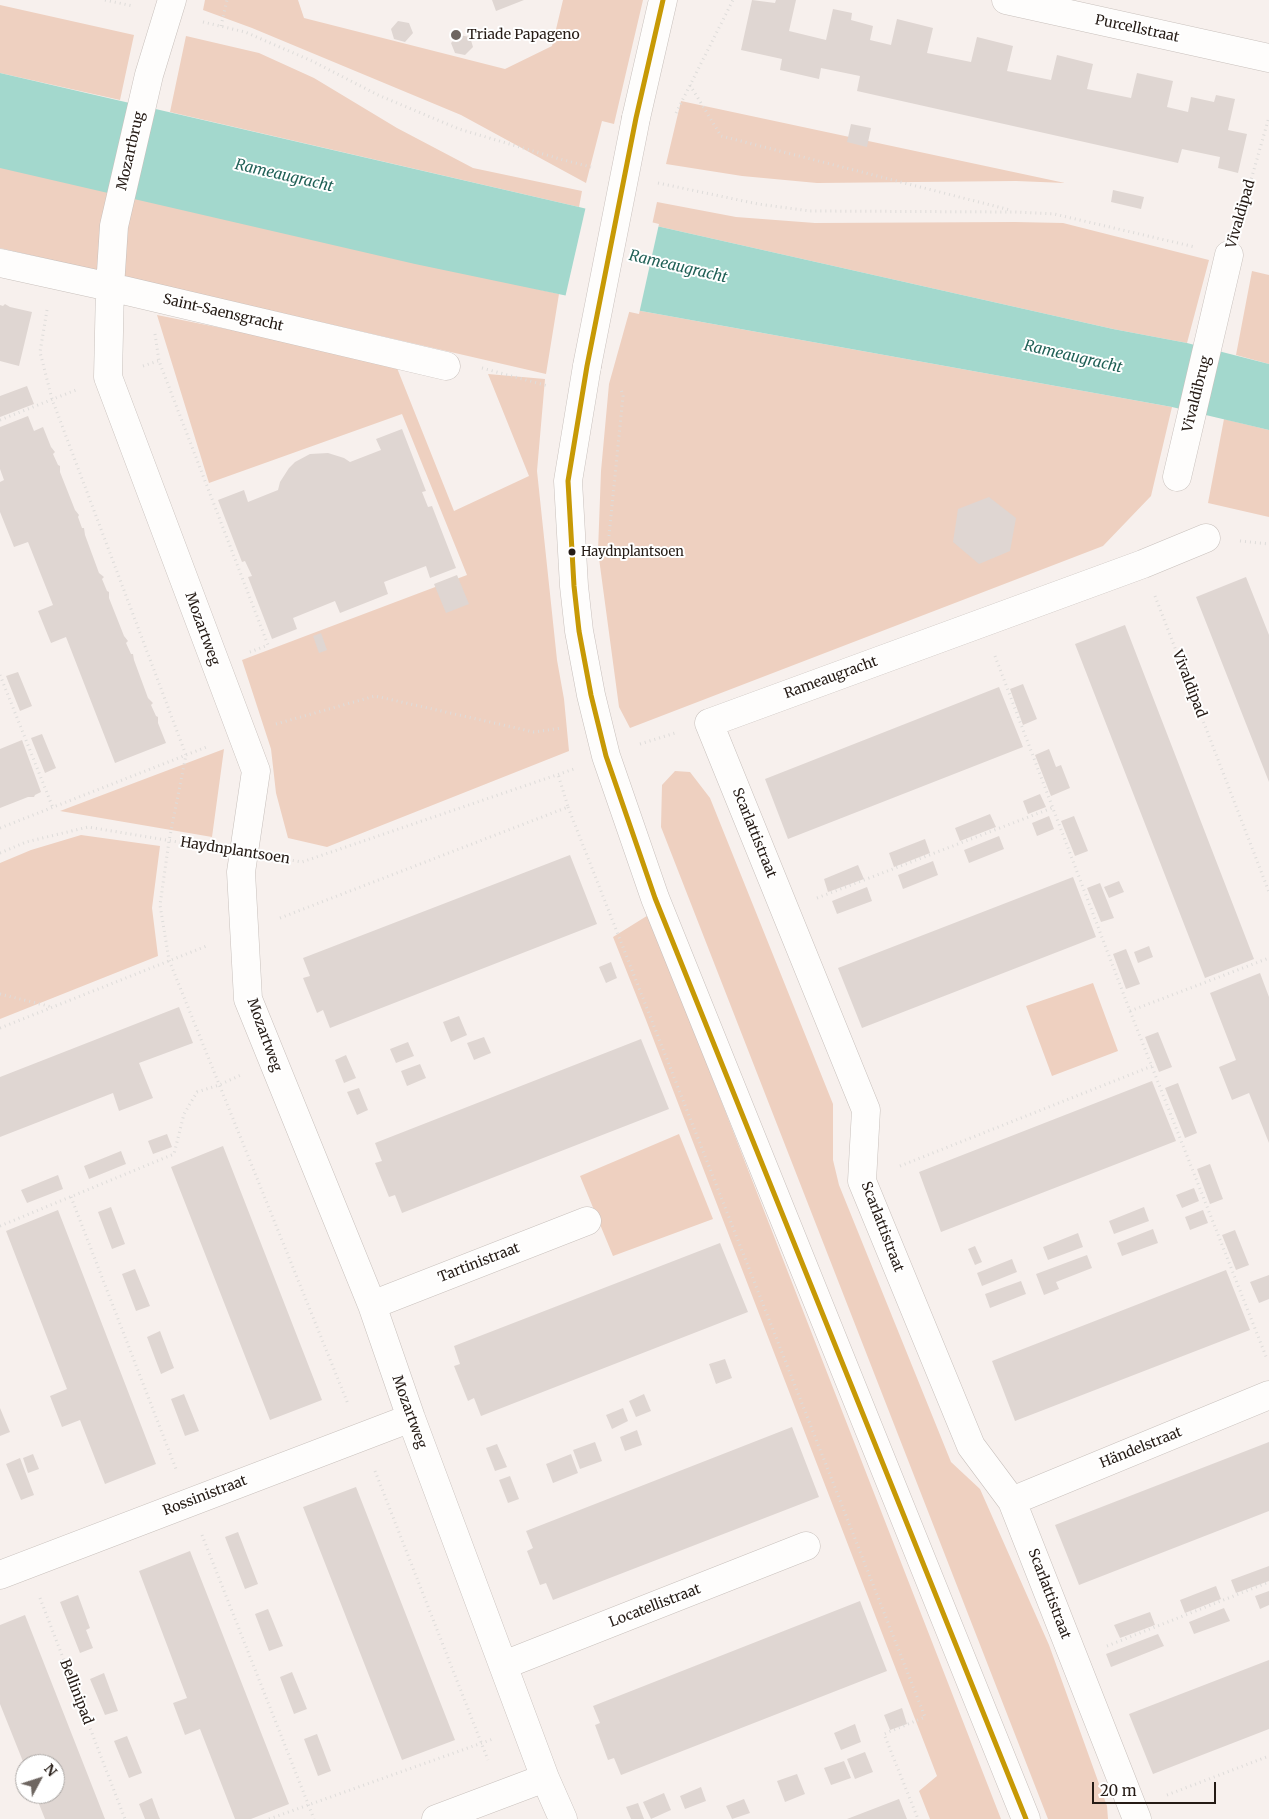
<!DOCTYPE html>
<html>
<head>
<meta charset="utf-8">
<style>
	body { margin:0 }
	#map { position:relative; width:1269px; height:1819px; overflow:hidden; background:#f7f0ed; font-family:Merriweather,serif }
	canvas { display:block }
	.north { position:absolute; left:15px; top:1754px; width:50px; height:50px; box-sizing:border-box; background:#fff; border:1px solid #a8a4a1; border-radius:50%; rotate:50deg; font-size:14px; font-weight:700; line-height:20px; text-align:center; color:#251b15 }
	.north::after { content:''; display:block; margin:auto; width:18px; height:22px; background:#6e6661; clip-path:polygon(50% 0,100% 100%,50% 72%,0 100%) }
	.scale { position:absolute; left:1092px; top:1782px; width:124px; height:22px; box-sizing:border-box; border:2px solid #251b15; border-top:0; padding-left:6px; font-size:15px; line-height:18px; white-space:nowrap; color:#251b15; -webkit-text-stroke:4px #fff; paint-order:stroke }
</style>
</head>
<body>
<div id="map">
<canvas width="1269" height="1819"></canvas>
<div class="north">N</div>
<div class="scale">20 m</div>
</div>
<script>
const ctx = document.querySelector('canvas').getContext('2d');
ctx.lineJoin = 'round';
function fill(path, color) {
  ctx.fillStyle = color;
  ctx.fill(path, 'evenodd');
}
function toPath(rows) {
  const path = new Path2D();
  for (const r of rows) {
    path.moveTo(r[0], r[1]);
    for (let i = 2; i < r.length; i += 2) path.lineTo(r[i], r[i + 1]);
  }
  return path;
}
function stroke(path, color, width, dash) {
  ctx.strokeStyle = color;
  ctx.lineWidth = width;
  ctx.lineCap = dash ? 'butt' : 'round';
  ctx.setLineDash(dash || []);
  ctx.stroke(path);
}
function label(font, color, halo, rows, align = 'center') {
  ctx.font = font + ' Merriweather,serif';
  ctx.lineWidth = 4;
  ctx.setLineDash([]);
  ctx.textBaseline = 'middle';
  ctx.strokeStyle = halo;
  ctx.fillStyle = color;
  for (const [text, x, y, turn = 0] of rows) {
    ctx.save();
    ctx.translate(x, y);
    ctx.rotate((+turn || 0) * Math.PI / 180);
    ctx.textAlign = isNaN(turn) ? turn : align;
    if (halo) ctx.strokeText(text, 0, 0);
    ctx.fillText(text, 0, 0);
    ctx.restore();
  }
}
fill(toPath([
	[205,0,298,0,304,18,505,69,552,46,563,0,643,0,614,124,602,121,586,183,461,115,252,28,203,10],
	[0,5,134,35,120,100,0,73],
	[186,36,259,53,314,78,397,128,473,168,582,191,579,207,170,112],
	[681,101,1065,183,1016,181,817,183,742,176,666,164],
	[0,167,559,294,546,374,0,248],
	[657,202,736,217,815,223,1015,222,1063,223,1209,260,1187,343,1113,329,652,225],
	[1252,271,1269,275,1269,364,1236,355],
	[630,309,1172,407,1151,496,1103,546,630,728,619,707,598,551,601,471,609,384],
	[157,315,395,363,454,511,529,476,488,374,545,379,537,471,557,660,564,699,569,751,327,847,288,838,276,793,271,749,242,660,467,575,402,414,209,483],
	[1224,419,1269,430,1269,517,1208,503],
	[224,749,212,837,60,811],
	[675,771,690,772,710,798,833,1104,833,1160,839,1185,951,1462,980,1489,1049,1645,1107,1806,1108,1819,1048,1819,661,827,662,785],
	[81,835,160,846,152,908,158,956,0,1019,0,863,31,850],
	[650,914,687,1013,1001,1819,930,1819,919,1791,937,1776,646,1020,613,937],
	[1093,983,1118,1051,1052,1076,1026,1006],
	[679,1134,713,1219,613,1256,580,1176]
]), '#eed0c0');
fill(toPath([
	[0,73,579,207,652,225,1113,329,1187,343,1269,364,1269,430,1172,407,630,309,415,264,0,168]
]), '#a3d8cd');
fill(toPath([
	[586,206,659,224,639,314,565,298]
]), '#f7f0ed');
fill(toPath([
	[492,0,524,0,496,11],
	[752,0,775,3,776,0,796,0,789,31,826,40,833,9,852,13,851,20,873,26,870,40,891,45,897,19,933,28,927,53,971,62,977,37,1013,46,1007,71,1051,80,1057,55,1093,64,1087,89,1131,98,1137,73,1173,81,1167,107,1188,112,1191,97,1214,102,1216,95,1235,99,1228,130,1247,134,1238,173,1218,168,1220,157,1182,149,1178,163,857,91,860,76,821,68,819,79,780,70,782,59,741,50],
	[398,21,409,23,413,33,405,42,394,39,391,29],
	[459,35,470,37,473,47,465,55,455,53,451,43],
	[851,124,871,128,867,147,847,142],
	[1113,190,1144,197,1141,209,1111,202],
	[5,304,10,307,32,312,19,366,0,361,0,305,3,306],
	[27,386,34,404,0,417,0,396],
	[28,416,34,431,43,427,51,447,55,452,53,454,58,465,60,466,60,472,75,510,79,515,78,517,82,528,84,528,85,535,99,573,104,577,102,579,107,591,109,592,109,598,124,636,128,641,126,643,131,654,133,654,134,660,148,698,153,703,151,705,156,716,158,717,158,723,166,743,115,763,66,637,51,643,38,611,53,605,28,542,14,547,0,512,0,482,4,480,0,469,0,427],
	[402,429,426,491,422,492,428,507,432,506,456,568,430,578,426,566,384,582,388,594,340,613,335,601,293,618,297,629,272,639,248,577,252,576,245,561,242,562,218,500,244,490,248,502,278,490,280,482,289,468,295,462,310,454,328,453,344,458,350,462,381,450,376,439],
	[989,497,1016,518,1010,551,979,564,953,542,958,509],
	[457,575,469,604,446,613,434,584],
	[1246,577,1269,635,1269,782,1196,597],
	[1125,625,1254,959,1205,978,1075,644],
	[321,633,327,650,319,653,313,636],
	[18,672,32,706,20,711,6,676],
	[1023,684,1037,719,1023,725,1010,689],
	[999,687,1023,747,788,839,765,779],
	[42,734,56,768,45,773,31,738],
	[22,740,41,792,35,795,34,797,28,797,0,808,0,749],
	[1049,749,1056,767,1061,765,1070,788,1051,796,1035,755],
	[1040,794,1046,807,1028,814,1023,801],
	[990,814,996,827,960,841,955,828],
	[1049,816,1054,829,1037,836,1032,823],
	[1074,816,1088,851,1075,856,1061,821],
	[999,836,1004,849,969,863,964,850],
	[925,839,930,853,894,867,889,853],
	[570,855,597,924,330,1028,323,1010,317,1013,303,978,310,976,303,958],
	[933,861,938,875,903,889,898,875],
	[858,865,864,879,828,892,824,879],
	[1073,877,1096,937,862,1028,838,968],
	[1119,881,1124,892,1109,898,1104,887],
	[1100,883,1114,918,1101,922,1087,888],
	[867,887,872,901,837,914,832,901],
	[1149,946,1153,957,1138,963,1134,952],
	[1126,949,1140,984,1126,989,1113,954],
	[611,962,617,978,606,983,599,967],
	[1260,973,1269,997,1269,1143,1249,1093,1232,1100,1219,1067,1236,1060,1210,993],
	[179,1007,193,1043,139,1063,153,1098,119,1111,113,1093,0,1137,0,1077],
	[459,1016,467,1035,451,1042,443,1022],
	[1158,1032,1172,1067,1159,1072,1145,1037],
	[484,1037,491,1053,474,1060,467,1043],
	[641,1039,669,1109,402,1213,395,1195,389,1197,375,1163,382,1161,375,1143],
	[408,1042,414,1056,396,1063,390,1049],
	[346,1055,356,1078,344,1083,335,1060],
	[420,1064,426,1078,407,1086,401,1071],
	[1152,1081,1176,1141,941,1232,919,1172],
	[1178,1083,1197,1133,1185,1138,1165,1088],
	[359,1088,368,1110,357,1115,347,1092],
	[167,1134,172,1147,153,1154,148,1141],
	[223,1146,322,1400,270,1420,171,1167],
	[121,1151,126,1164,89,1179,84,1166],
	[1210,1164,1223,1199,1210,1204,1197,1169],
	[58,1175,63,1189,27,1203,21,1190],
	[1194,1188,1199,1201,1182,1208,1176,1195],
	[111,1207,125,1244,112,1249,98,1212],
	[1144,1207,1149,1221,1114,1234,1109,1221],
	[58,1210,156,1464,105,1484,80,1420,62,1427,50,1396,67,1389,6,1231],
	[1203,1210,1208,1223,1190,1230,1185,1217],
	[1153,1229,1158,1243,1122,1256,1117,1243],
	[1235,1230,1249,1265,1236,1270,1222,1235],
	[1078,1233,1083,1247,1048,1260,1043,1247],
	[720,1243,748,1312,481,1416,474,1398,468,1401,454,1366,460,1364,454,1346],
	[975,1246,982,1262,975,1265,968,1249],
	[1087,1255,1092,1268,1056,1282,1059,1289,1044,1295,1036,1274],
	[1012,1259,1017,1272,982,1286,977,1273],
	[135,1269,150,1306,136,1311,122,1274],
	[1226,1270,1250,1330,1015,1421,992,1361],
	[1269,1275,1269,1299,1259,1303,1250,1282],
	[1021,1281,1026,1294,990,1308,985,1294],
	[160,1331,174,1368,161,1374,147,1337],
	[725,1359,732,1378,716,1384,709,1364],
	[184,1394,199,1431,185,1436,171,1399],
	[644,1394,651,1411,636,1417,629,1401],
	[0,1408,10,1432,0,1436],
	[623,1408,628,1421,612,1429,606,1415],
	[792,1427,819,1497,553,1600,546,1583,540,1585,527,1551,533,1548,526,1531],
	[637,1430,642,1445,625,1451,620,1437],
	[595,1442,602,1461,580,1469,573,1450],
	[1269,1442,1269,1511,1079,1585,1055,1525],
	[497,1444,507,1467,495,1471,486,1448],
	[33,1454,39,1469,28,1473,23,1458],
	[571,1454,578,1473,553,1483,546,1464],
	[20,1458,34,1495,21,1500,6,1464],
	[510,1476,519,1499,508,1503,499,1480],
	[356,1487,455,1740,402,1760,303,1507],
	[238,1532,258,1584,245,1589,225,1537],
	[190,1551,289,1804,251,1819,235,1819,200,1729,185,1735,173,1703,187,1698,139,1571],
	[1269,1566,1269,1581,1236,1593,1231,1580],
	[1216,1586,1221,1599,1185,1613,1180,1600],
	[1269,1591,1269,1605,1260,1609,1255,1596],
	[78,1595,90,1628,86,1630,93,1648,80,1653,60,1602],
	[860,1601,887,1671,621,1775,614,1758,608,1760,595,1725,600,1723,593,1706],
	[1224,1608,1230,1621,1194,1634,1189,1622],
	[268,1609,283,1646,269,1651,255,1614],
	[1150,1612,1155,1625,1120,1638,1114,1625],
	[25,1615,87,1773,105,1819,45,1819,35,1794,55,1794,55,1764,24,1764,0,1704,0,1625],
	[1158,1634,1164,1646,1111,1667,1106,1654],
	[1269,1660,1269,1729,1153,1774,1129,1714],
	[292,1672,307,1709,294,1714,280,1677],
	[104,1673,118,1711,105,1715,90,1679],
	[902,1708,907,1724,890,1730,884,1715],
	[855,1724,861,1742,841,1750,834,1733],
	[317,1734,331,1771,318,1776,304,1739],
	[127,1736,142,1773,129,1778,114,1741],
	[865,1752,873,1772,855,1779,847,1759],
	[844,1761,851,1778,831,1785,824,1768],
	[797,1774,805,1794,785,1802,777,1781],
	[701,1787,706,1801,685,1809,680,1796],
	[664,1793,671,1810,651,1819,643,1802],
	[152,1798,159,1817,160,1819,145,1819,139,1804],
	[744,1799,750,1813,732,1819,726,1806],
	[899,1799,907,1819,847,1819],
	[638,1803,644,1819,631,1819,626,1807]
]), '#dfd6d2');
const minor = toPath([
	[172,0,149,75,114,226,110,287,108,377,256,771,241,872,248,999,372,1305,411,1418,545,1778,563,1819],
	[1006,0,1269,58],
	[636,118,663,0],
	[0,263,110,287,446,366],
	[587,366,568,481,574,586,579,631,591,695,606,756,655,898,1026,1819],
	[1177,477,1229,255],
	[372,1305,587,1221],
	[1012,1501,1269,1395],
	[0,1575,411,1418],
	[504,1665,806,1546],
	[436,1819,545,1778],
	[1137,1819,1012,1501,971,1446,862,1181,866,1110,709,723,1143,564,1206,538]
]);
stroke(minor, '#c8c0bc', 29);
stroke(toPath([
	[105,0,133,6],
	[203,22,245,32,312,61,378,95,459,129,560,159,591,167],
	[221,26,227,0],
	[690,85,721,136,1010,210],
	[676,113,733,0],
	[658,183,758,204,810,211,1015,212,1054,214,1195,247],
	[1239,222,1269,117],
	[47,310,40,352,52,399,186,755,169,841,160,905,169,960,348,1404],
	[155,334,159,361,268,645,250,652],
	[143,366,158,361],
	[482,368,548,386],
	[0,420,76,390],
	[609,536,623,396,621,389],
	[1240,541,1269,544],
	[1155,596,1269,892],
	[995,656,1130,1011,1267,1359],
	[0,675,53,808],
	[276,724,375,696,534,732,562,728],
	[640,744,675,733],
	[568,807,925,1717,884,1734,918,1819],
	[0,828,209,746],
	[0,853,26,842,88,827,208,847],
	[278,858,302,862,574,769],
	[817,898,1052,808],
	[280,918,568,807,558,774],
	[0,994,52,1007],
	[1130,1011,1269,958],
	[0,1028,209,945],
	[900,1166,1152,1066],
	[71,1197,176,1469],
	[0,1226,174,1154,184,1114,197,1092,219,1085,241,1075],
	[375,1471,488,1760],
	[202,1535,314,1819],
	[40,1598,125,1819],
	[1107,1646,1269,1582],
	[1167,1795,1269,1756],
	[269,1819,493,1739]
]), '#dedcda', 3, [1, 4]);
stroke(minor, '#fefdfc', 28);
const minorBridge = toPath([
	[587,366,636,118]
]);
stroke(minorBridge, '#c8c0bc', 29, []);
stroke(minorBridge, '#fefdfc', 28);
stroke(toPath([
	[663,0,636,118,587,366,568,481,574,586,579,631,591,695,606,756,655,898,1026,1819]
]), '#c79905', 5);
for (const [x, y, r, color] of [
	[456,35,6,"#6e6661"],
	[572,552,4.5,"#251b15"]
]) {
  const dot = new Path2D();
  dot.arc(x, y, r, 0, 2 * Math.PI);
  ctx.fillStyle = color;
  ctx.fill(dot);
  stroke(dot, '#fff', 2);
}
label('13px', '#251b15', '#fff', [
	["Haydnplantsoen",581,552]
], 'left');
label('14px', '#251b15', '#fff', [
	["Purcellstraat",1137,29,12],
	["Mozartbrug",131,151,-77],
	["Vivaldipad",1241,214,-74],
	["Saint-Saensgracht",223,313,13],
	["Vivaldibrug",1197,394,-76],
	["Mozartweg",202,629,70],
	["Rameaugracht",831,678,-20],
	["Vivaldipad",1189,684,69],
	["Scarlattistraat",754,833,68],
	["Haydnplantsoen",235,851,9],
	["Mozartweg",264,1035,70],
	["Scarlattistraat",882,1227,69],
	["Tartinistraat",479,1263,-21],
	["Mozartweg",409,1412,70],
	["Händelstraat",1141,1448,-22],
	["Rossinistraat",205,1496,-21],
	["Scarlattistraat",1049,1594,69],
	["Locatellistraat",655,1606,-21],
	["Bellinipad",76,1692,69]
]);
label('14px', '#251b15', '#fff', [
	["Triade Papageno",467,35]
], 'left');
label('italic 15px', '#206056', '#fff', [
	["Rameaugracht",284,176,13],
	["Rameaugracht",678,267,13],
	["Rameaugracht",1073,357,13]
]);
</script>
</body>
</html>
